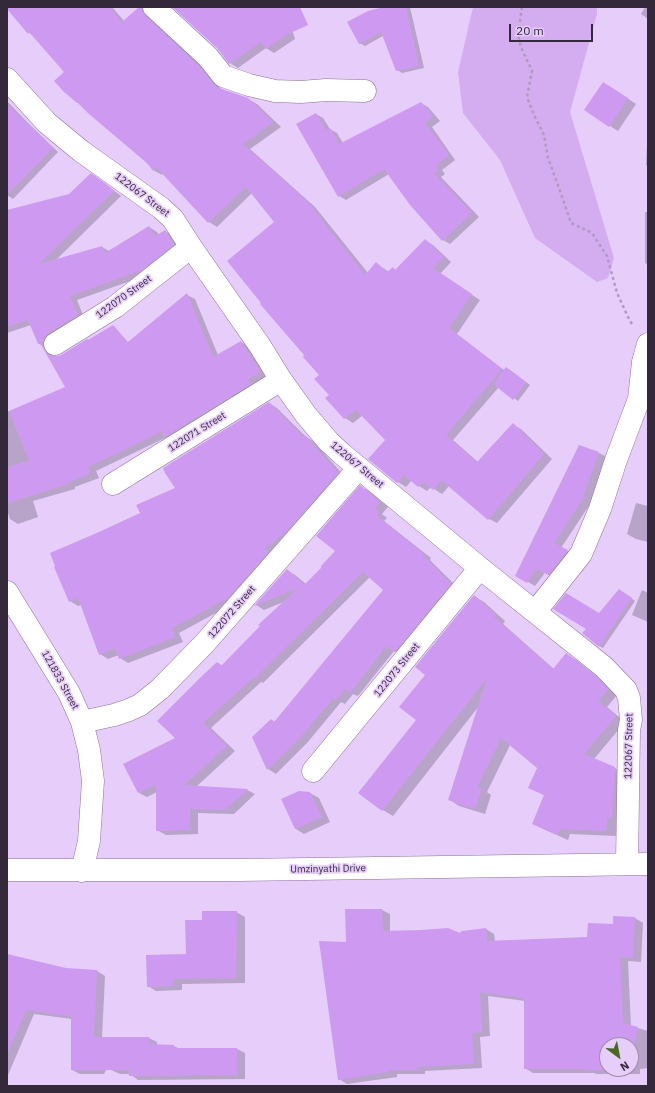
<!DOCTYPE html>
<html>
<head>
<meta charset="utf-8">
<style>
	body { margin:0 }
	#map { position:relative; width:655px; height:1093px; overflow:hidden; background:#e7cdfa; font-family:"IBM Plex Sans",sans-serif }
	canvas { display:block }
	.frame { position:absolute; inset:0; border:8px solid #33293a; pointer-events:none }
	.north { position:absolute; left:599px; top:1037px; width:40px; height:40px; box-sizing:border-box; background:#e7cdfa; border:1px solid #9f8bad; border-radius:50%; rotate:148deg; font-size:11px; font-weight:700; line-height:16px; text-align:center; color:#33293a }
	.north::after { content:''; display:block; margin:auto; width:14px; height:18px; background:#476920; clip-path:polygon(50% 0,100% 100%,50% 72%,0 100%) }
	.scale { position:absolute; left:509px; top:24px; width:84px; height:18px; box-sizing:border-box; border:2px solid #33293a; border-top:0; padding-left:5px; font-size:12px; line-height:14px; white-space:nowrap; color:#33293a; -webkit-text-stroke:3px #e7cdfa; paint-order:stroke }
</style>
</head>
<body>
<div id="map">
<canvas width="655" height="1093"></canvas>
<div class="frame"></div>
<div class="north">N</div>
<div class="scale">20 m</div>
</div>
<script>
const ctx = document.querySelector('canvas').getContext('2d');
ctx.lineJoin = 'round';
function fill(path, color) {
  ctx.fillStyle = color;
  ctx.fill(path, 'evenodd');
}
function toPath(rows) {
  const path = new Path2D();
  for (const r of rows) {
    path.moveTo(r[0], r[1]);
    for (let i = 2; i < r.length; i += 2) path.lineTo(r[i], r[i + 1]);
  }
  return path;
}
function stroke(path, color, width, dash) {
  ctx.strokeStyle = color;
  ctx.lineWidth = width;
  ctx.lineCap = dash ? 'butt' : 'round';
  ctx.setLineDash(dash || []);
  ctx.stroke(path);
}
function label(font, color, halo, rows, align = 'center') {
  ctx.font = font + ' "IBM Plex Sans",sans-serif';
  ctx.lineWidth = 3.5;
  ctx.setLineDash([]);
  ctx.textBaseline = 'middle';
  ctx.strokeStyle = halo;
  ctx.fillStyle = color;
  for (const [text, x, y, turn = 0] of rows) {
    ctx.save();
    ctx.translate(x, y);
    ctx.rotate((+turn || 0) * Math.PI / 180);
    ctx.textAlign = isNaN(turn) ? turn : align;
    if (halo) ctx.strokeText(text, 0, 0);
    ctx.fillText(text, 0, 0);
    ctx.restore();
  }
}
fill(toPath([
	[473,7,597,7,597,14,570,112,614,258,608,278,597,282,535,238,500,160,463,113,458,72]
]), '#d4acf0');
fill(toPath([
	[8,7,112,7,125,22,141,7,143,7,154,22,207,71,222,90,248,99,257,104,281,127,250,149,315,207,368,273,376,263,389,272,393,269,396,271,425,240,433,245,451,262,440,274,480,300,457,334,504,370,510,370,530,385,518,401,499,387,453,440,478,462,513,425,521,429,552,459,497,523,489,519,449,486,442,494,431,487,427,491,419,486,412,480,406,487,398,482,386,440,363,415,353,423,345,418,327,398,330,395,320,375,306,356,276,222,252,193,217,227,209,222,163,173,162,175,153,170,33,35,29,33,7,8],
	[174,7,285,7,295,39,274,53,266,48,238,68,230,63,217,47],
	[383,7,410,7,424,68,402,73,397,70,383,36,365,46,359,43],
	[645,7,648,7,648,19,641,14],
	[612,88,636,104,618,131,610,126],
	[7,101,27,122,58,152,13,199,7,195],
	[421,103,428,107,440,121,432,127,455,160,442,170,445,174,441,177,479,217,450,244,443,240,389,174,346,200,339,196,316,114,323,118,330,129,337,133,343,143],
	[647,144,648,144,648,166,646,165],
	[99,179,121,196,55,261,102,247,109,251,149,227,157,232,159,235,165,231,173,235,182,249,150,274,77,300,85,320,50,350,52,356,55,359,47,354,42,345,39,344,31,325,7,333,7,217,70,195],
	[645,212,648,212,648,265,645,263],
	[187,295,195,299,218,355,241,342,249,346,268,377,172,442,165,438,96,471,99,478,75,487,75,489,33,501,38,517,18,524,10,519,7,510,7,412,35,401,97,383],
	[269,403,277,408,305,436,313,441,346,478,236,602,179,633,183,642,128,663,120,658,119,655,108,659,100,654,81,605,78,606,70,601,141,513,176,488],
	[599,453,607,457,594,498,561,548,575,555,557,579,545,573,535,586,516,575],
	[361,487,369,491,388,507,382,514,387,518,384,521,431,558,430,560,459,589,404,656,394,651,358,696,353,694,345,704,341,702,307,743,276,774,268,769,272,720,275,722,384,590,370,577,263,683,261,682,211,728,235,751,196,787,247,790,255,794,234,814,198,813,198,834,166,835,157,830,157,792,147,797,139,793,177,738,218,663,223,666,286,601,264,610,256,605,287,570,295,575,306,584,323,568,336,551],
	[636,503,648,506,648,542,636,539,627,534],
	[642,590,648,593,648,622,632,615],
	[623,592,635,601,603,648,599,646,599,614],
	[474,596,484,602,505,621,503,624,554,669,566,654,576,660,605,683,617,695,607,707,625,722,594,759,615,768,625,774,622,823,617,823,616,836,570,834,568,840,543,829,533,824,545,796,529,787,538,768,510,745,487,792,491,795,485,814,459,806,450,800,479,706,393,816,383,810,360,792,417,720,427,675],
	[310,793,319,798,330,822,304,834,296,829,282,800],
	[382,910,390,914,390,932,461,934,486,929,494,934,495,941,588,938,614,925,614,917,635,918,643,923,641,962,628,961,631,1026,648,1031,648,1068,640,1069,640,1074,597,1074,594,1073,533,1073,525,1068,525,1001,488,996,490,1036,480,1037,482,1068,425,1071,425,1074,397,1074,397,1077,347,1084,339,1079,347,944],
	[607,1045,631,1045,631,1069,607,1069],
	[236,912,245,917,245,983,182,984,182,990,156,991,148,986,187,955,203,921],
	[7,955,66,969,97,971,105,976,102,1038,149,1038,157,1042,157,1045,174,1046,180,1049,237,1049,245,1053,245,1079,138,1080,130,1074,120,1074,111,1070,111,1061,104,1074,80,1074,72,1070,72,1019,34,1014,8,1075,7,1075]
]), '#0003');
fill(toPath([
	[7,7,109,7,122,22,139,7,142,7,142,11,146,16,199,66,214,84,219,88,248,98,273,122,243,144,307,201,365,275,376,262,387,272,393,267,395,270,425,239,444,257,433,268,472,294,449,328,502,369,446,435,477,462,513,423,544,454,488,520,441,480,433,490,423,482,418,487,404,475,397,483,368,459,385,440,356,410,344,419,325,398,329,395,314,379,319,375,303,357,304,355,260,304,261,303,227,261,274,222,246,187,208,223,156,167,153,171,148,164,89,114,78,103,77,103,64,92,54,81,64,72,29,32,28,34,7,9],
	[172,7,300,7,308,25,286,35,266,49,261,42,229,64,217,48],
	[384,7,406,7,419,66,396,71,381,32,359,44,347,22,368,11],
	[603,82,628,98,609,127,584,110],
	[421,102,433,116,425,123,449,155,436,166,439,170,434,173,472,213,442,241,410,205,384,169,338,197,296,124,316,113,326,130,330,128,339,144],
	[7,104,53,148,7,195],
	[91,173,110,187,114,191,39,264,102,246,105,253,149,226,155,236,165,230,174,244,142,270,70,296,78,315,48,333,44,338,43,345,45,351,49,355,56,356,61,355,87,339,88,340,113,325,128,342,187,293,213,357,241,341,261,372,247,380,251,384,163,438,163,431,88,467,91,473,67,483,68,484,7,503,7,467,29,461,9,411,65,387,40,343,38,344,28,320,7,327,7,210,69,194],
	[506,367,526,382,513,400,493,384],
	[269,402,303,437,305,435,338,473,287,531,264,549,268,552,228,598,172,628,175,637,119,659,115,648,99,655,78,598,69,602,54,567,55,566,50,553,99,532,140,513,136,505,175,488,165,473,163,468],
	[579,445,599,452,582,500,554,543,568,550,549,575,536,569,527,583,515,576],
	[360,485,380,502,375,508,379,513,377,516,423,553,422,554,451,584,395,652,386,646,350,693,345,689,336,700,333,698,299,739,267,770,252,737,271,719,274,722,383,590,363,572,254,679,253,678,203,723,227,746,184,785,248,789,225,810,190,809,190,830,156,831,156,784,138,793,123,764,175,738,157,721,203,675,217,662,221,666,260,626,258,625,298,588,254,606,287,569,304,585,321,568,321,566,335,551,316,536],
	[619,589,632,598,599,647,582,633,586,629,553,609,566,593,599,613],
	[474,595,496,615,494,617,553,669,566,653,596,676,608,689,598,701,616,716,584,754,615,767,612,818,607,818,606,831,560,829,558,835,532,824,544,795,528,788,537,768,501,738,477,787,482,788,475,809,448,800,487,678,382,811,358,793,416,720,399,707,425,675,415,667],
	[299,791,310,792,322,817,295,829,281,799],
	[345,909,382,909,383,931,421,930,448,928,460,933,462,931,486,928,487,941,587,937,588,923,613,924,613,916,635,917,633,958,620,957,623,1023,638,1027,632,1055,632,1070,587,1070,587,1069,524,1069,524,998,480,992,482,1032,472,1033,474,1064,417,1067,417,1070,389,1070,389,1072,338,1080,319,941,346,942],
	[607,1045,631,1045,631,1069,607,1069],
	[202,911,237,911,236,978,173,979,173,986,147,987,146,955,186,954,185,920,202,920],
	[7,954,66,968,97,970,94,1037,149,1037,149,1044,174,1045,174,1048,237,1048,237,1075,129,1076,129,1070,71,1070,71,1016,26,1010,7,1054]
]), '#ce9af1');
const minor = toPath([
	[154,7,208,57,223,76,249,85,275,91,301,92,326,90,365,91],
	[7,79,47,123,81,151,161,208,173,219,191,247,260,346,281,380,306,415,329,442,342,454,480,568,604,667,626,690,629,698,631,720,629,730,627,864],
	[55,344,115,307,191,247],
	[113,484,281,380],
	[7,592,69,693,82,722,89,750,93,781,89,841,82,871],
	[535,612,581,554,600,509,616,460,639,399,643,362,648,344],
	[82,722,114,715,129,710,140,705,160,689,204,644,359,468],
	[313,771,480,568]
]);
const tertiary = toPath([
	[7,870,239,870,648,864]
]);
stroke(minor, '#8a729b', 23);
stroke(tertiary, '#8a729b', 23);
stroke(toPath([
	[522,7,518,35,521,47,532,71,527,97,534,115,544,135,548,158,559,188,571,223,592,233,607,256,617,293,629,319,632,324]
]), '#b09bbf', 2.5, [3, 3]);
stroke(minor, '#fff', 22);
stroke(tertiary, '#fff', 22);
label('10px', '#33293a', '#e7cdfa', [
	["122067 Street",142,195,37],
	["122070 Street",124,297,-36],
	["122071 Street",197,432,-32],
	["122067 Street",357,465,40],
	["122072 Street",232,612,-49],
	["122073 Street",397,670,-51],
	["121833 Street",60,680,61],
	["122067 Street",629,746,-89],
	["Umzinyathi Drive",328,869,-1]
]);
</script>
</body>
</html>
